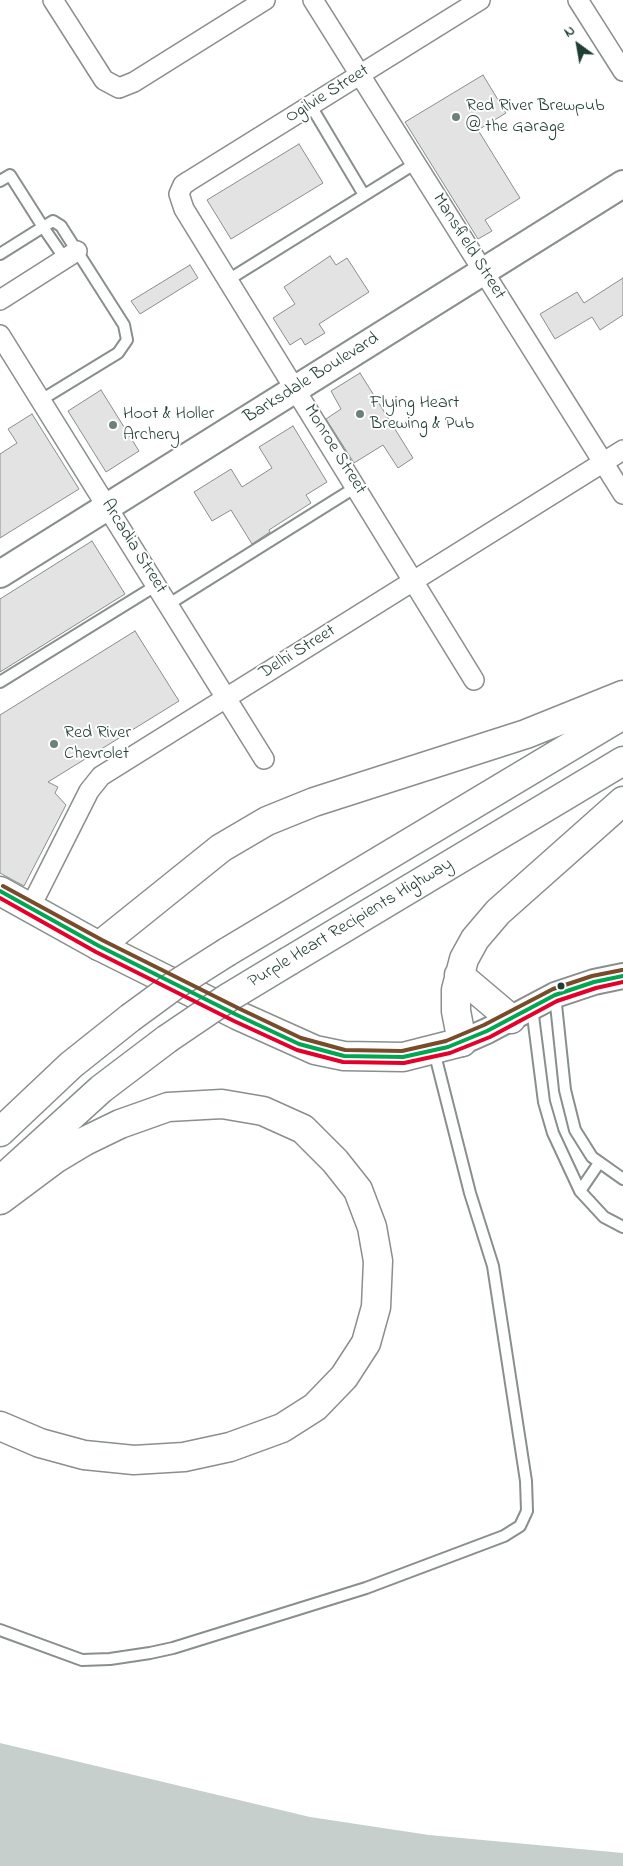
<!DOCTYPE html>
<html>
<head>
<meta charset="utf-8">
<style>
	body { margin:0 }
	#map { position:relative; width:623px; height:1866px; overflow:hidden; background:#fff; font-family:"Indie Flower",sans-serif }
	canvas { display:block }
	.north { position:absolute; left:553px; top:20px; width:50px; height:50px; -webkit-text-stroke:4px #fff; paint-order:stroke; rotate:328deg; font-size:14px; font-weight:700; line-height:20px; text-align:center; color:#1f3d34 }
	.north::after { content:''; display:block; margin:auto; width:18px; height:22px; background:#1f3d34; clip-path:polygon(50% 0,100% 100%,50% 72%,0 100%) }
</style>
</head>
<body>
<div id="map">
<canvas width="623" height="1866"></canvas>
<div class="north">N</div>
</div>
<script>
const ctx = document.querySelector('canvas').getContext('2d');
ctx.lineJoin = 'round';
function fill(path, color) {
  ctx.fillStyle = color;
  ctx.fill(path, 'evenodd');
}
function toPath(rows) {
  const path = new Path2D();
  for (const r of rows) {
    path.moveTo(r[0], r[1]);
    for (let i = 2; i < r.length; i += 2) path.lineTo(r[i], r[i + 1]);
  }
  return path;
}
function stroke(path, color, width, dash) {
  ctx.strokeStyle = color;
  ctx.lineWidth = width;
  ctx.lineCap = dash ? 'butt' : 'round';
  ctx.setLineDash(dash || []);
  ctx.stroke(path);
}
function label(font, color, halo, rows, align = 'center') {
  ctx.font = font + ' "Indie Flower",sans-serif';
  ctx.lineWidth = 4;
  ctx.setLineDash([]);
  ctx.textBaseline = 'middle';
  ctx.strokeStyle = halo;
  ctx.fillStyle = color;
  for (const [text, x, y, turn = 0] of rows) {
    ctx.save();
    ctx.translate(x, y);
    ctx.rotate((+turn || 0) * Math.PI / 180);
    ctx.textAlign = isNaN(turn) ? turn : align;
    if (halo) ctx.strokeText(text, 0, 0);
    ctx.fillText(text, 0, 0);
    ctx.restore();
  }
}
fill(toPath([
	[0,1743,310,1817,429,1835,623,1853,623,1866,0,1866]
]), '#c7cfcd');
const building = toPath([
	[483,75,506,113,478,130,520,198,485,220,492,231,478,239,405,122,483,75],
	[299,144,323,183,231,239,207,200,299,144],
	[330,256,336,265,347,258,369,292,319,324,325,333,305,345,301,338,290,345,273,318,295,304,284,287,330,256],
	[190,265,198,278,140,314,131,301,190,265],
	[623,278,623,315,600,330,592,317,555,339,540,314,577,292,584,303,623,278],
	[360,373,413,458,398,468,383,445,354,463,326,419,341,409,331,391,360,373],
	[101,390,139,451,106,472,68,411,101,390],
	[32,414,79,489,0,538,0,454,17,443,8,429,32,414],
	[293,426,327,482,306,495,311,503,269,530,270,532,252,544,231,510,212,521,194,492,231,469,242,487,272,468,259,447,293,426],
	[92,541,125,594,0,672,0,599,92,541],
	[135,631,179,701,48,782,58,787,55,793,66,805,24,886,0,873,0,715,135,631]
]);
fill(building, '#e2e3e2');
stroke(building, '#898f8d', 1);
const service = toPath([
	[311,106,364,195],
	[0,181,10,175,43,227,0,254],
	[228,280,416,163],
	[41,400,118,353,127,340,124,325,61,226,53,221,43,227,65,259],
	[169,604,356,487],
	[0,682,157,585],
	[555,995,565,1090,575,1130,592,1157,623,1179],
	[532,1008,544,1102,553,1133,580,1191,604,1217,623,1227],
	[580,1191,599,1163],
	[0,1630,82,1660,110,1659,150,1653,173,1648,366,1588,504,1536,520,1526,527,1511,526,1481,493,1266,470,1193,434,1051]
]);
const minor = toPath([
	[53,0,104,80,119,88,134,82,265,0],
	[313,0,623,494],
	[578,0,623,71],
	[0,300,77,251],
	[0,335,264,759],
	[474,680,184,209,179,194,183,185,189,181,480,0],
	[30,908,89,791,101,776,623,450]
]);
const tertiary = toPath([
	[462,1042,487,1031,555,995,594,982,623,976]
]);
const secondary = toPath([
	[0,574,623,184]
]);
const primary = toPath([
	[0,891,99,946,237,1015,315,1050,344,1056,403,1057,462,1042]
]);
const motorway = toPath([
	[99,946,221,848,267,821,314,802,526,734,623,695],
	[227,952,623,715],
	[289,961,623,761],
	[459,975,511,1019],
	[462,1042,456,1011,456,990,464,959,475,939,498,912,623,801],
	[0,1132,71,1065,130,1018],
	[0,1181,101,1089,167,1039],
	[0,1200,55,1159,85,1141,120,1124,168,1107,222,1104,263,1111,303,1129,335,1161,358,1190,372,1227,378,1261,376,1307,366,1343,344,1377,315,1407,282,1428,230,1447,184,1457,134,1460,84,1455,40,1443,0,1426]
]);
stroke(service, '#898f8d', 14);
stroke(minor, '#898f8d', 22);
stroke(tertiary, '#898f8d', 28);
stroke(secondary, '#898f8d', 30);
stroke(primary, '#898f8d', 31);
stroke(motorway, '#898f8d', 31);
stroke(service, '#fff', 10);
stroke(minor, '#fff', 19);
stroke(tertiary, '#fff', 24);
stroke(secondary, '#fff', 26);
stroke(primary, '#fff', 28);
stroke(motorway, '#fff', 28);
const motorwayBridge = toPath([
	[130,1018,175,985,227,952],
	[167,1039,226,999,289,961]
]);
stroke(motorwayBridge, '#898f8d', 31, []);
stroke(motorwayBridge, '#fff', 28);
stroke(toPath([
	[0,891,99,946,237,1015,299,1044,344,1056,403,1057,448,1047,487,1031,555,995,594,982,623,976]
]), '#00a651', 4);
stroke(toPath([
	[0,898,96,952,234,1021,297,1050,343,1062,404,1063,450,1053,490,1037,557,1001,596,988,623,982]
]), '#e4002b', 4);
stroke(toPath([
	[3,886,102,940,240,1009,301,1038,345,1050,402,1051,446,1041,484,1025,553,989,592,976,622,970]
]), '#7a4b2a', 4);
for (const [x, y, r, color] of [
	[456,117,5,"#6d817b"],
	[360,414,5,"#6d817b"],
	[113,425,5,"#6d817b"],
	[54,744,5,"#6d817b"],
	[561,986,4.5,"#1f3d34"]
]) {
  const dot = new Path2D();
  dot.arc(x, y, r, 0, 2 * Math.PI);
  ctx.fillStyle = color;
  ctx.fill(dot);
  stroke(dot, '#fff', 2);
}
label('18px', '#1f3d34', '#fff', [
	["Ogilvie Street",328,95,-32],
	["Mansfield Street",468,247,58],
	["Barksdale Boulevard",312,379,-32],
	["Monroe Street",334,450,58],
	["Arcadia Street",133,547,58],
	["Delhi Street",298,653,-32],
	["Purple Heart Recipients Highway",351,924,-31]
]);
label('18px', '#1f3d34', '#fff', [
	["Red River Brewpub",466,107],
	["@ the Garage",466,128],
	["Flying Heart",370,404],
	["Brewing & Pub",370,425],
	["Hoot & Holler",123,415],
	["Archery",123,436],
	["Red River",64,734],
	["Chevrolet",64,755]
], 'left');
</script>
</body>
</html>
